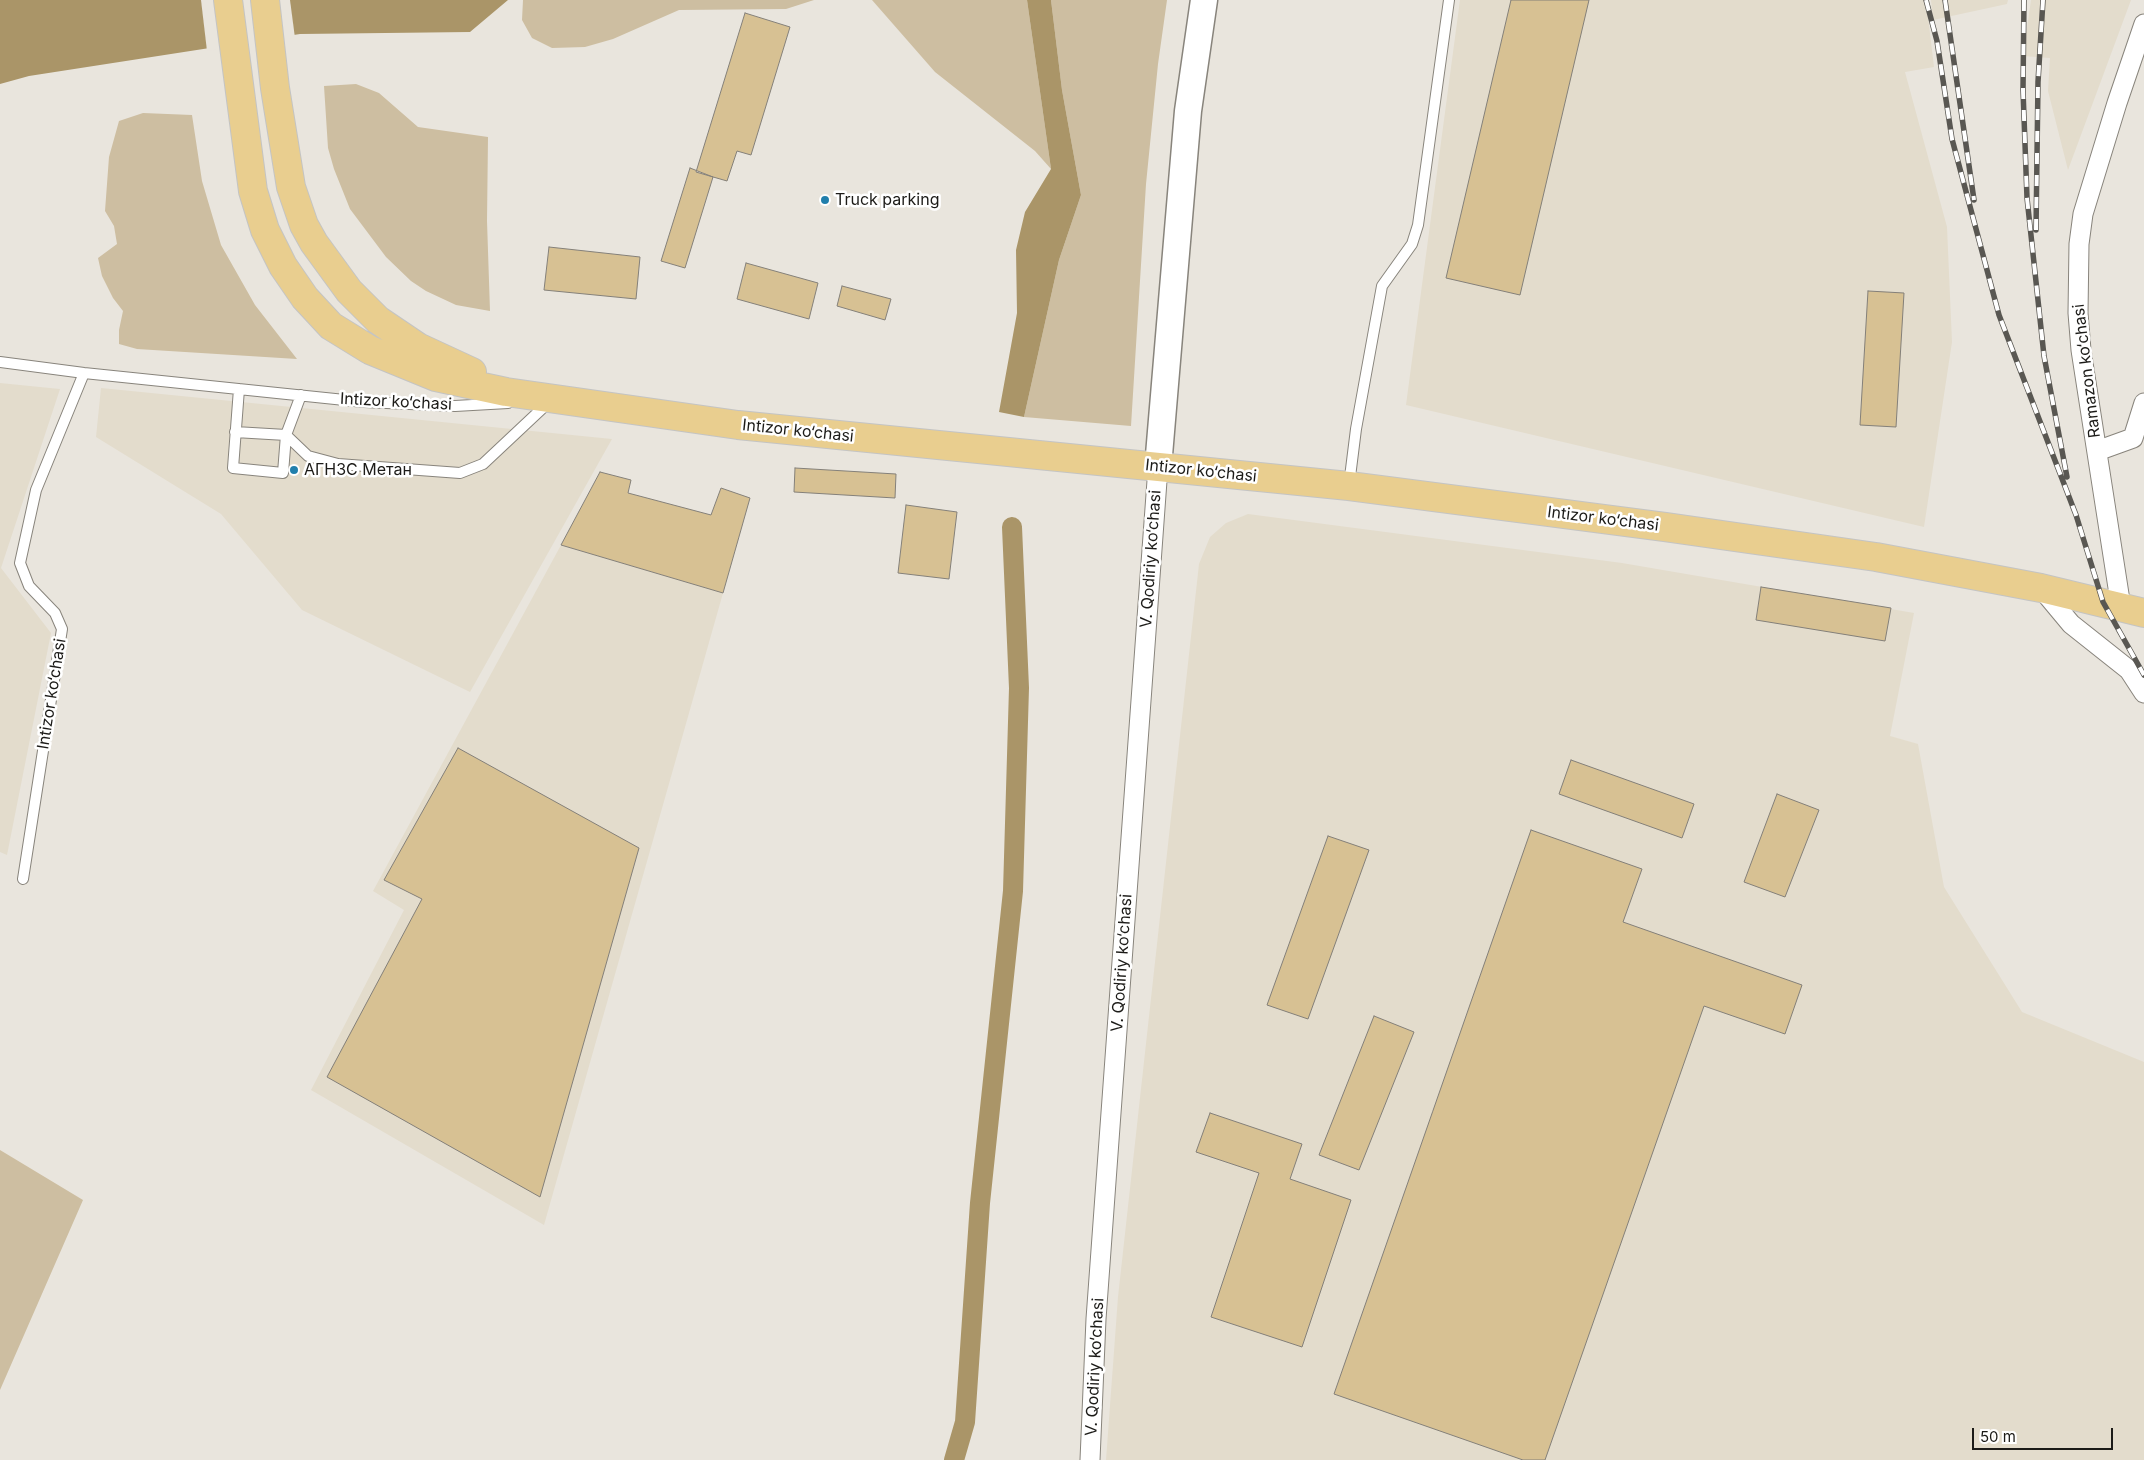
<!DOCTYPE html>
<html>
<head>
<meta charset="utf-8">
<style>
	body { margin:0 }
	#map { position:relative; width:2144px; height:1460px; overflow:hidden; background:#e9e5dd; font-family:Inter,sans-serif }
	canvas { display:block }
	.scale { position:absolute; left:1972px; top:1428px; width:141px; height:22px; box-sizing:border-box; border:2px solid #1c1b18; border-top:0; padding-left:6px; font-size:15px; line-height:18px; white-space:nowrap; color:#1c1b18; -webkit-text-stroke:4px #fff; paint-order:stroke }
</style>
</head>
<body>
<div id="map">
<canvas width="2144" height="1460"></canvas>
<div class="scale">50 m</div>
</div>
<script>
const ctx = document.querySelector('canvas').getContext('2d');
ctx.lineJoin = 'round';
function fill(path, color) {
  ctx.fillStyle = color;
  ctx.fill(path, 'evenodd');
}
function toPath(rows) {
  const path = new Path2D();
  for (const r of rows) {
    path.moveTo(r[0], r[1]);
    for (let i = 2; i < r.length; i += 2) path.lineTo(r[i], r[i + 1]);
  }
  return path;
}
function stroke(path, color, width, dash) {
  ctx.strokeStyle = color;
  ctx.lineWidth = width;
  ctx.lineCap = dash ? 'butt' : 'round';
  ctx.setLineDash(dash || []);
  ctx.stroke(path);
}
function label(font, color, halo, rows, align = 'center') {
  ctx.font = font + ' Inter,sans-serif';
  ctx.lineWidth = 5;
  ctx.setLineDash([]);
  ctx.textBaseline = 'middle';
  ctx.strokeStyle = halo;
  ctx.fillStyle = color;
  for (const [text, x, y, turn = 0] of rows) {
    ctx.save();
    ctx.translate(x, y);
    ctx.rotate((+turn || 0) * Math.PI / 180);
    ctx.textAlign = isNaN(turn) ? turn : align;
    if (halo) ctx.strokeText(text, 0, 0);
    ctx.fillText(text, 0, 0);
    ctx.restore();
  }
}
fill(toPath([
	[1460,0,1926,0,1934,67,1905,72,1947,227,1952,342,1924,527,1406,405],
	[1931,0,2008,0,2007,4,1933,20],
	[2031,0,2131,0,2068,170,2048,91,2050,58,2023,56],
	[0,383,60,389,1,568,51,633,7,855,0,852],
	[101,388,612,439,470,692,302,610,221,514,96,437],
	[1248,514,1622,563,1914,613,1890,736,1918,744,1944,887,2022,1012,2144,1062,2144,1460,1106,1460,1118,1297,1199,564,1210,537,1226,523],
	[561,545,723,593,544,1225,311,1090,404,910,373,891]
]), '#e3dccc');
fill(toPath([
	[523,0,814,0,786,9,679,10,613,39,585,47,552,48,532,38,522,20],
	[872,0,1027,0,1051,169,1035,151,935,72],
	[1051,0,1167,0,1158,64,1146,184,1131,426,1024,417,1059,260,1081,195,1062,90],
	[356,84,379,93,418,127,488,137,487,221,490,311,456,305,426,291,411,281,386,257,350,209,334,169,328,148,324,86],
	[143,113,192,115,202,181,221,245,255,305,297,359,137,349,119,344,119,330,123,311,113,298,102,276,98,258,117,244,114,226,105,211,109,157,119,121],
	[0,1150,83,1200,0,1390]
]), '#cdbea1');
fill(toPath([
	[0,0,508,0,470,32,300,34,29,76,0,84],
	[1027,0,1051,0,1062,90,1081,195,1059,260,1024,417,999,412,1017,313,1016,250,1025,212,1051,169]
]), '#aa9568');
fill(toPath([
	[201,0,290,0,295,38,207,51]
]), '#e9e5dd');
stroke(toPath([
	[954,1460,965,1422,980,1203,1013,891,1019,688,1012,527]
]), '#aa9568', 20);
const building = toPath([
	[1511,0,1589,0,1520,295,1446,278,1511,0],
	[745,13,790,27,751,155,737,151,727,181,696,172,745,13],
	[690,168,713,177,685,268,661,261,690,168],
	[549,247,640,257,636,299,544,290,549,247],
	[746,263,818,283,809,319,737,299,746,263],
	[842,286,891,299,885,320,837,306,842,286],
	[1868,291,1904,293,1896,427,1860,425,1868,291],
	[795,468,896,474,895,498,794,492,795,468],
	[600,472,631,480,628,493,711,515,721,488,750,498,723,593,561,545,600,472],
	[906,505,957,512,949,579,898,573,906,505],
	[1761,587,1891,608,1885,641,1756,620,1761,587],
	[458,748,639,848,540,1197,327,1077,422,899,384,880,458,748],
	[1571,760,1694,804,1682,838,1559,794,1571,760],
	[1777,794,1819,810,1785,897,1744,882,1777,794],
	[1531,830,1642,869,1623,922,1802,985,1785,1034,1704,1006,1545,1460,1523,1460,1334,1394,1531,830],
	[1328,836,1369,850,1308,1019,1267,1005,1328,836],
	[1374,1016,1414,1032,1359,1170,1319,1155,1374,1016],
	[1210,1113,1302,1144,1290,1179,1351,1200,1302,1347,1211,1317,1259,1173,1196,1152,1210,1113]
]);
fill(building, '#d7c193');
stroke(building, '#848079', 1);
const lane = toPath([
	[0,362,84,373,364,402,455,406,508,403],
	[239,389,233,468,283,473,286,435,301,395],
	[235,432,286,435,308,456,338,464,460,473,483,464,548,403],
	[1349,485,1356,429,1382,286,1412,244,1418,225,1449,0],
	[23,879,62,629,55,613,29,586,20,563,36,490,84,373]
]);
const street = toPath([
	[2097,451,2133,438,2144,403],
	[2041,588,2071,624,2129,670,2144,693],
	[2121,607,2081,350,2078,313,2079,244,2083,214,2117,103,2144,24],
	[1090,1460,1096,1319,1158,467]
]);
const secondary = toPath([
	[1158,467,1188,111,1204,0]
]);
const primary = toPath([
	[228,0,253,191,265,230,283,266,305,298,331,326,370,350,436,377,506,392,738,425,1349,486,1665,527,1876,557,2041,588,2144,613],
	[265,0,275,88,291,187,304,225,314,243,349,291,378,320,418,347,472,372]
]);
stroke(lane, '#88847c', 12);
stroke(street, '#88847c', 21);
stroke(secondary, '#88847c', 29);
stroke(primary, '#c4c4c3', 30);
stroke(lane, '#fff', 10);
stroke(street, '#fff', 19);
stroke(secondary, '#fff', 26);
stroke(primary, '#e9ce8f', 28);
const rail = toPath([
	[1926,0,1937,41,1952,139,1999,315,2076,515,2103,602,2144,675],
	[1945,0,1974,200],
	[2024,0,2023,90,2027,198,2044,356,2067,477],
	[2036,230,2038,82,2043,0]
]);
stroke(rail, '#595752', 5.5);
stroke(rail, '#fff', 4, [11]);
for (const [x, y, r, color] of [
	[825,200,5,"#217fac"],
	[294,470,5,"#217fac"]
]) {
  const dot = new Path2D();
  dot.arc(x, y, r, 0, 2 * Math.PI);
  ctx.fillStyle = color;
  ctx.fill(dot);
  stroke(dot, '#fff', 2);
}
label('16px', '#1c1b18', '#fff', [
	["Truck parking",835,200],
	["АГНЗС Метан",304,470]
], 'left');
label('16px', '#1c1b18', '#fff', [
	["Ramazon ko‘chasi",2087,371,-97],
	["Intizor ko‘chasi",396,402,3],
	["Intizor ko‘chasi",798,431,6],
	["Intizor ko‘chasi",1201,471,6],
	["Intizor ko‘chasi",1603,519,7],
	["V. Qodiriy ko‘chasi",1151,559,-86],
	["Intizor ko‘chasi",52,694,-81],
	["V. Qodiriy ko‘chasi",1122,963,-86],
	["V. Qodiriy ko‘chasi",1095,1367,-87]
]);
</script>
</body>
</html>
